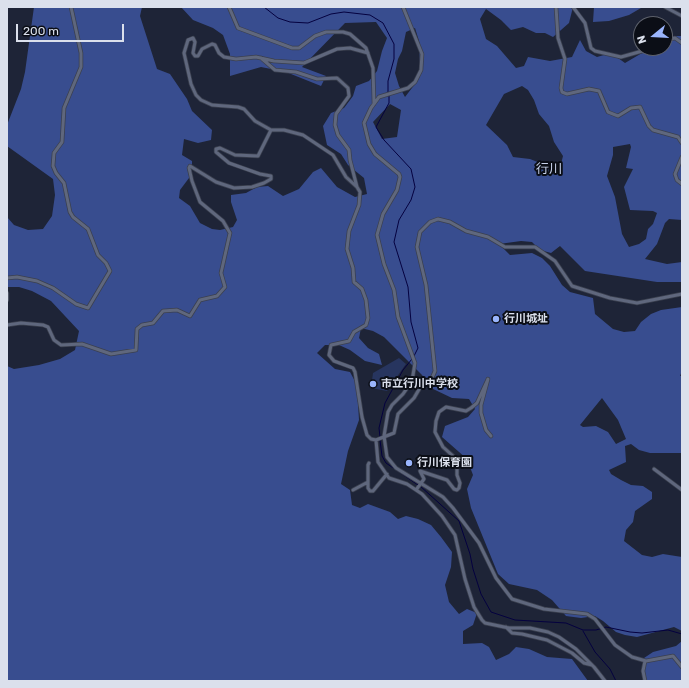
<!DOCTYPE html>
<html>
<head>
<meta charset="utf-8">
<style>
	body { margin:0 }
	#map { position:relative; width:689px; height:688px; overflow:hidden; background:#1e2437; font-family:Rubik,sans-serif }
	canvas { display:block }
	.frame { position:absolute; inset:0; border:8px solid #dbe0ec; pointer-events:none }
	.north { position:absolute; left:633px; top:16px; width:40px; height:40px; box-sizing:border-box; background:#0b0e16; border:1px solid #5e626c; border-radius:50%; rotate:252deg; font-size:11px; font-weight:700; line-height:16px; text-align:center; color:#dbe0ec }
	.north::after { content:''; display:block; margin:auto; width:14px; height:18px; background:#9ab5fd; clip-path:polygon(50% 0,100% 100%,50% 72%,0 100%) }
	.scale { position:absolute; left:16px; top:24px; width:108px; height:18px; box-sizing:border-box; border:2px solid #dbe0ec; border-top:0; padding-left:5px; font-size:12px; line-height:14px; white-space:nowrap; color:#dbe0ec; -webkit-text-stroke:3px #0b0e16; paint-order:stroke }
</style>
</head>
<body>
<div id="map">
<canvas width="689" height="688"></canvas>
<div class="frame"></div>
<div class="north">N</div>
<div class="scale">200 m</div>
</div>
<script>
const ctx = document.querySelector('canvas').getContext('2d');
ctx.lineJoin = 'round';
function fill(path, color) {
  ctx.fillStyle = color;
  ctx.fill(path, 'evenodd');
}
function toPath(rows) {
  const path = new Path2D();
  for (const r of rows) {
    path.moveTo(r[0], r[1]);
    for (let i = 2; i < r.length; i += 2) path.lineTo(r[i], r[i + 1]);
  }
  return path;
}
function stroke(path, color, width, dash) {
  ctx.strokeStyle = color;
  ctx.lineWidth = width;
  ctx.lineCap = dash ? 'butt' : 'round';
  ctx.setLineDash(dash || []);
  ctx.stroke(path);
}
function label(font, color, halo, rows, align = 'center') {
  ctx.font = font + ' Rubik,"Noto Sans JP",sans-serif';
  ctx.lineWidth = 4;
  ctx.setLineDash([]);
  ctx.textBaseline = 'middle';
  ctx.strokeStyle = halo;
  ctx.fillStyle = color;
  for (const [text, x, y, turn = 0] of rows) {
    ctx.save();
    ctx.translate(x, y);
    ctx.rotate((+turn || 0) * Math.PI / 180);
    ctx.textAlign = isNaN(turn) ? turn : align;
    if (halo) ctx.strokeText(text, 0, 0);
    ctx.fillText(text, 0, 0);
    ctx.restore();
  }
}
fill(toPath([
	[399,358,406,364,387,391,371,388,373,373]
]), '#27355f');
fill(toPath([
	[34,7,142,7,140,16,157,69,170,74,187,99,192,111,212,130,211,140,198,143,184,139,182,155,192,161,192,174,180,190,179,198,190,206,200,223,212,229,220,230,233,227,237,220,231,202,231,195,246,193,257,187,268,186,283,196,299,189,313,172,321,168,337,187,355,197,367,194,364,178,348,165,341,154,327,145,323,126,331,113,344,108,353,96,356,86,369,81,377,71,382,51,387,38,376,22,345,23,302,67,326,76,321,86,286,72,261,67,230,76,230,54,223,35,213,28,193,20,181,7,573,7,569,23,553,37,545,33,536,33,523,27,511,30,501,20,486,9,480,19,486,39,497,46,516,68,524,66,528,57,550,61,572,57,580,40,586,51,597,57,611,53,625,63,642,53,646,48,665,48,665,36,682,36,682,220,669,219,665,223,657,244,645,259,667,264,682,262,682,282,657,282,585,271,560,246,551,253,540,250,532,242,521,241,499,244,510,255,532,253,542,258,550,266,562,285,570,292,593,298,595,314,613,329,624,332,635,331,641,322,651,314,661,310,682,307,682,371,680,376,682,376,682,453,650,453,639,450,631,444,625,446,626,462,609,470,611,474,621,480,631,485,643,486,652,492,652,499,635,511,633,522,626,530,624,541,642,555,652,557,663,554,682,557,682,631,674,627,637,637,625,635,616,632,603,621,595,616,581,618,566,616,552,600,537,590,509,584,498,574,471,508,467,489,473,475,467,459,442,437,445,426,468,417,475,409,469,399,452,398,431,388,422,375,384,337,373,331,361,328,359,338,368,348,379,354,382,365,365,361,350,350,339,345,325,345,317,353,335,369,350,372,357,385,359,420,348,451,341,484,350,490,352,505,360,508,368,504,390,512,398,519,406,516,418,519,431,525,441,537,452,552,451,567,445,585,449,602,459,614,467,609,477,613,473,625,463,631,463,644,482,643,489,647,496,660,509,654,516,647,529,649,547,657,572,659,588,681,7,681,7,366,14,369,39,365,60,359,75,350,79,331,51,301,32,291,19,287,7,287,7,217,14,225,28,230,43,229,52,216,55,195,53,179,7,146,7,125,21,89,25,72],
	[415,28,419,41,420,67,415,84,405,97,399,86,395,73,398,59,402,51,406,32],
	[522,86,528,90,534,100,539,114,549,126,554,142,563,156,560,168,549,169,540,163,530,159,513,157,507,145,486,125,504,94],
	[390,104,401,110,397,137,382,139,373,122],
	[630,144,631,147,626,168,633,169,624,187,630,210,653,211,657,213,653,224,648,229,646,239,639,244,629,247,622,234,615,197,607,176,613,155,613,147],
	[602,398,618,420,626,439,616,444,608,432,596,426,583,427,580,425],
	[594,7,641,7,641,8,629,15,609,21,593,22],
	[682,641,682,681,645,681,644,658,653,652,676,646]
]), '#384d8f');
stroke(toPath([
	[264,7,278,18,290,22,308,23,331,14,344,12,370,15,383,23,394,44,394,59,388,81,388,93],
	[389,96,389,103,376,127,384,140,411,169,415,187,411,200,399,220,394,242,408,287,411,322,418,348,414,356],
	[380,437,379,428,385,403,403,370,412,359],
	[380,440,382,456,386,463,418,485],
	[420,486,459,521,470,554,473,569,481,594,491,612,515,620,566,623,583,630,596,630,606,627,630,632,642,633,668,630,682,634],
	[583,631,595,652,610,669,616,681]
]), '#04013f', 1);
const minor = toPath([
	[229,7,238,28,292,48,299,48,315,36,326,32,343,32,350,34,366,48,373,68,374,104],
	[403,7,422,54,421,70,415,82,408,88,379,97,371,108,364,123,369,144,375,154,399,174,400,177,397,190,383,214,377,235,384,264,394,290,398,317,415,363,412,381,403,394,392,405,388,412,384,436,387,457,396,468,443,497,453,508,479,543,496,578,512,599,544,609,587,614,595,619,615,645,632,657,646,661,673,656,682,667],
	[556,7,558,38,565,59,561,88,562,92,567,94,589,89,599,91,608,112,618,116,631,108,640,107,649,126,653,130,678,137,682,143],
	[573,7,585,23,591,48,595,51,621,57,653,48],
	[665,7,682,16],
	[665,40,675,38,682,43],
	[368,53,350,48,337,49,304,63,274,61,256,57,236,59,224,57,219,53,215,45,212,44,202,49,198,56,195,56,193,53,195,42,193,38,188,40,184,53,191,84,196,95,201,100,212,105,238,107,244,109,255,121,271,130,284,130,303,135,333,155,346,177,357,187,360,192,359,205,349,231,347,249,353,268,354,282,362,289,366,300,368,318,366,325,354,332,349,341,331,345,329,355,334,361,353,368,355,372,362,417,367,435,371,439,376,440,394,433,398,414,414,398,421,386,432,378,435,371,426,285,417,247,420,232,430,222,438,219,450,222,466,231,488,237,505,247,535,247,555,261,572,286,610,298,637,303,682,294],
	[261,58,275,70,296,72,317,79,337,78,348,88,349,96,336,114,335,125,338,135,349,150,350,160,357,187],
	[682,157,675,174,677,180,682,184],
	[7,278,17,277,37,281,53,288,76,304,88,308,110,271,106,263,98,255,88,229,73,217,70,212,64,183,56,173,53,166,54,153,62,142,64,108,81,67,81,53,71,7],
	[7,293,7,300],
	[7,325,21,323,43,325,48,327,54,340,61,345,82,344,111,354,136,350,137,329,142,325,153,323,163,311,177,310,190,316,200,300,217,296,225,287,221,273,230,233,223,221,200,202,192,181,189,168,190,166,216,182,234,188,252,187,264,183,271,179,271,176,260,174,229,163,216,152,216,149,220,148,235,155,258,156,271,130],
	[376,440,378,462,389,478,407,484,422,494,442,516,455,535,465,579,474,607,482,620,485,623,509,628,530,628,548,632,559,637,576,649,594,667,605,681],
	[369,463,368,465,368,488,370,491,373,491,387,474],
	[654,469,682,490],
	[353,490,368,482],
	[416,490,424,479,420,471,447,480,454,489,457,490,459,488,460,483,457,475,457,465,453,456,443,447,435,432,436,421,439,412,446,407,466,411,471,408,477,403,488,379,481,405,481,413,486,430,491,436],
	[506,627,512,633,522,634,547,640,572,653,584,663,592,665],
	[645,661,643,671,645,681]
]);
stroke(minor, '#3b404f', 4.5);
stroke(minor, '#5f677d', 3);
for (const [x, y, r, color] of [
	[496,319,4,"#9ab5fd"],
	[373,384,4,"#9ab5fd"],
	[409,463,4,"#9ab5fd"]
]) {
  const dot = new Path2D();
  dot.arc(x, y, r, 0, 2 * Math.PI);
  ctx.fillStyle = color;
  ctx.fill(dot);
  stroke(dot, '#0b0e16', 1.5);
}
label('bold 11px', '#dbe0ec', '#0b0e16', [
	["行川城址",504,319],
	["市立行川中学校",381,384],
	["行川保育園",417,463]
], 'left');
label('13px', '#c7d1ea', '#0b0e16', [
	["行川",549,169]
]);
</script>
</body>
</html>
